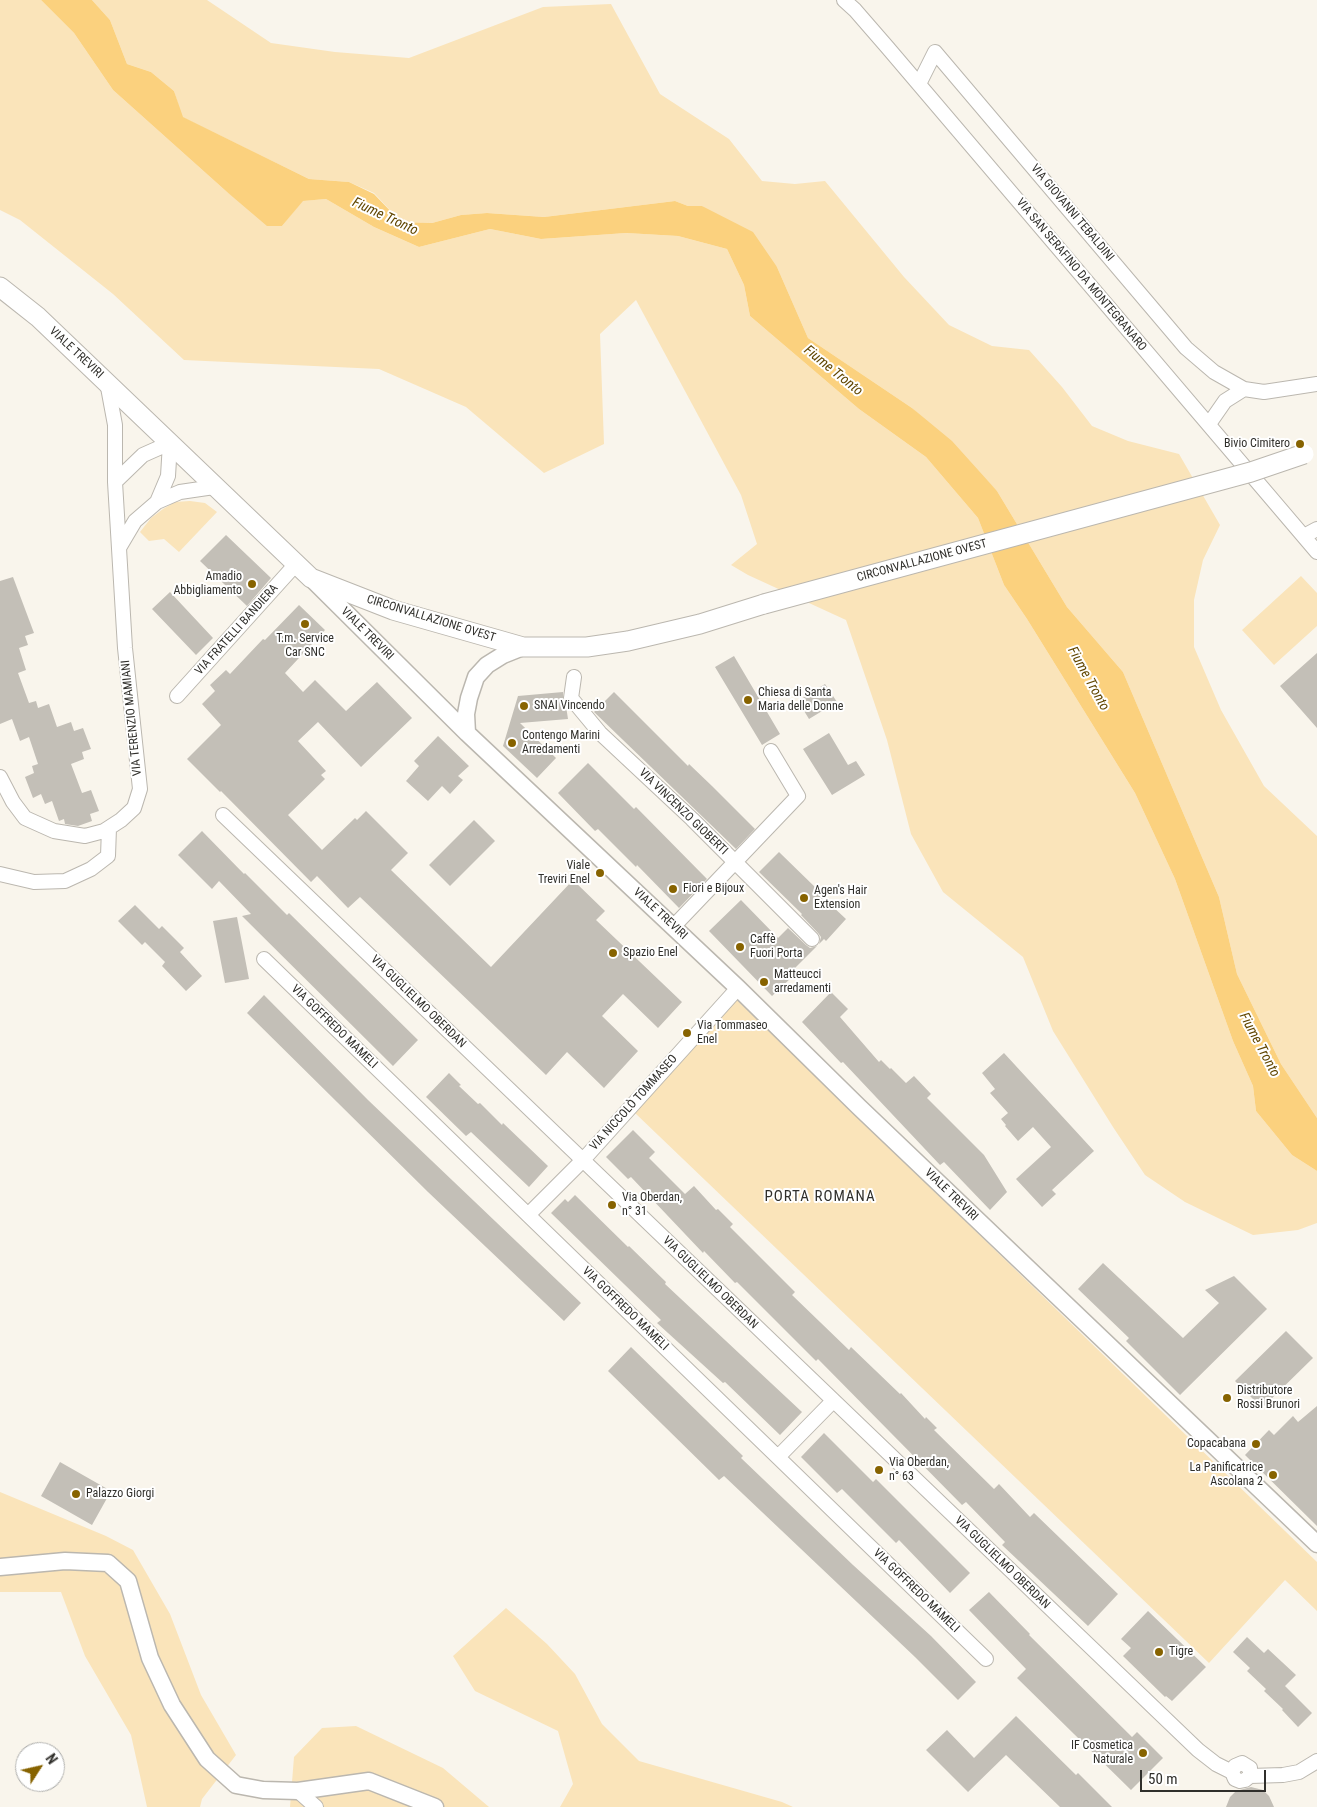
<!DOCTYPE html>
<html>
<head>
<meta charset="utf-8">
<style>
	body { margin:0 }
	#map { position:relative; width:1317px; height:1807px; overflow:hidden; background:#f9f5ec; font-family:"Roboto Condensed",sans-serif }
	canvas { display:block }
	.north { position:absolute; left:15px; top:1742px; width:50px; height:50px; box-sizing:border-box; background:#fff; border:1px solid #acacaa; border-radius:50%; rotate:55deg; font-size:14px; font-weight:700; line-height:20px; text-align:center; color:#302f2b }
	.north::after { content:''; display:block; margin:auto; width:18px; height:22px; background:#876300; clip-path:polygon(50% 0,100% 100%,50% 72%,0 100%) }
	.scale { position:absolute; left:1140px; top:1770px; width:126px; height:22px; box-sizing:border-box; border:2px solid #302f2b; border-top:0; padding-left:6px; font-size:15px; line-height:18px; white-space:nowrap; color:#302f2b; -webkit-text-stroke:4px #fff; paint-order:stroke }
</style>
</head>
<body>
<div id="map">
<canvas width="1317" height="1807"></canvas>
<div class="north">N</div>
<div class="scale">50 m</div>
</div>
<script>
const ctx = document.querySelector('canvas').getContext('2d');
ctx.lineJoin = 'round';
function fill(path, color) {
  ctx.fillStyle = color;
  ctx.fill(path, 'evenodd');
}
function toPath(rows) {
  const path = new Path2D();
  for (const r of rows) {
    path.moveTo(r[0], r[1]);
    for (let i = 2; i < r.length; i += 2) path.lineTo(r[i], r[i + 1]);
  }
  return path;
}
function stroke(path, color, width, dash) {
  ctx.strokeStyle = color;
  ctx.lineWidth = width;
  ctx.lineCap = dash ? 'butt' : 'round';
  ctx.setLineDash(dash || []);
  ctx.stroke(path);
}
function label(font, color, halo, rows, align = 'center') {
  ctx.font = font + ' "Roboto Condensed",sans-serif';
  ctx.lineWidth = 4;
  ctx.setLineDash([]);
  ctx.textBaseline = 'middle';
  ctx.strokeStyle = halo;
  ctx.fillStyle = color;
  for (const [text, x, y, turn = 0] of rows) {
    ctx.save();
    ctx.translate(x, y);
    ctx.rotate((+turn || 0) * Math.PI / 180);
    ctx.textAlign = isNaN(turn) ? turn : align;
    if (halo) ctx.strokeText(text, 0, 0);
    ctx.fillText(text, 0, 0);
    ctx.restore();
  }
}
fill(toPath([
	[0,0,41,0,74,33,113,90,227,192,282,226,302,201,326,199,374,227,419,247,490,229,541,239,626,233,678,236,727,249,744,285,750,316,859,409,926,457,978,518,1004,585,1027,619,1135,793,1175,879,1233,1041,1253,1086,1256,1111,1292,1155,1317,1171,1317,1223,1298,1230,1253,1235,1185,1202,1145,1175,1113,1127,1053,1031,1023,957,943,892,911,834,887,740,846,620,748,575,731,565,757,544,741,495,636,300,600,334,604,444,544,473,466,407,379,369,184,360,113,294,20,220,0,210],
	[92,0,207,0,271,43,335,52,409,58,543,7,611,4,660,94,729,139,762,181,795,184,825,181,904,277,949,325,992,346,1029,350,1062,387,1092,426,1128,441,1179,454,1220,525,1203,560,1194,600,1194,647,1221,710,1264,786,1317,836,1317,1118,1281,1064,1237,974,1219,897,1123,672,1067,607,997,491,912,408,808,338,777,267,702,206,688,206,675,201,544,217,487,213,461,215,432,223,401,222,374,193,349,182,309,179,182,117,174,91,151,72,127,64,110,20],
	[190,501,205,503,217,512,179,552,164,539,149,541,140,532,151,518,163,509,175,502],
	[1301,576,1317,593,1317,626,1274,665,1242,630],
	[736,999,1317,1562,1317,1611,1285,1580,1209,1663,635,1113],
	[0,1492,106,1536,133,1550,170,1614,201,1695,236,1755,202,1799,200,1807,147,1807,131,1735,85,1656,61,1592,0,1592],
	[506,1608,547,1644,575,1674,602,1724,639,1761,782,1802,793,1807,560,1807,573,1784,558,1731,475,1691,453,1656],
	[356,1726,443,1768,489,1807,290,1807,294,1757,322,1728]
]), '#fae4ba');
fill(toPath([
	[41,0,92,0,110,20,127,64,151,72,174,91,183,117,309,179,349,182,374,194,401,222,432,223,461,215,487,213,544,217,675,201,688,206,702,206,753,232,777,267,808,338,912,408,952,441,997,491,1067,607,1123,672,1219,897,1237,974,1281,1064,1317,1118,1317,1171,1292,1155,1256,1111,1253,1086,1233,1041,1175,879,1135,793,1027,619,1004,585,978,518,926,457,859,409,750,316,744,285,727,249,678,236,626,233,541,239,490,229,419,247,374,227,326,199,303,201,282,226,267,226,227,192,113,90,74,33]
]), '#fbd17e');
fill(toPath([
	[226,535,271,578,247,606,200,561],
	[13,577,34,633,25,636,28,645,19,648,26,670,18,673,29,703,36,701,38,708,49,704,57,727,71,722,74,731,83,728,91,749,82,752,84,759,71,764,82,793,91,790,99,811,90,814,92,821,78,826,65,824,64,819,59,821,52,801,45,804,41,794,33,798,25,777,34,773,32,766,38,764,29,737,20,741,12,719,0,724,0,581],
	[170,592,213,638,196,655,152,609],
	[299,605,325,630,285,673,303,692,315,680,346,711,377,682,412,718,361,767,318,722,298,741,326,771,321,775,325,779,288,815,322,850,355,818,357,820,366,811,408,853,391,870,491,967,573,880,605,911,596,920,682,1002,658,1028,623,994,602,1016,638,1051,604,1088,567,1052,546,1075,360,897,348,908,317,876,311,882,221,791,220,792,187,759,221,725,202,704,215,691,210,685,226,670,230,674,263,639,265,640],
	[1317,653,1317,728,1280,686],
	[734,656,780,734,762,745,715,667],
	[825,684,837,702,809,719,798,701],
	[563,692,563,700,566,706,568,719,520,723,556,758,537,778,503,746,518,696],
	[614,692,688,766,689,764,712,786,755,829,736,849,594,712],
	[829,733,848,765,856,761,865,775,832,795,803,749],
	[438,736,469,766,458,776,463,780,450,794,442,786,428,801,406,781,419,766,414,761],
	[588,763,634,809,636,807,707,879,679,908,637,865,636,867,598,829,595,831,558,793],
	[474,820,495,841,450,886,429,865],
	[202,831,244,874,245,873,287,915,289,913,418,1040,393,1066,242,916,251,914,219,881,212,889,178,855],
	[779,852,817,889,816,891,846,919,826,941,824,939,819,944,821,937,818,933,801,915,802,914,759,872],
	[741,900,778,938,788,928,806,945,810,948,817,946,790,973,793,976,772,996,709,931],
	[135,905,159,929,162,926,184,948,180,952,202,976,186,991,162,966,165,962,145,942,142,945,118,921],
	[237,917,249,979,225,983,213,921],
	[831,992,848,1009,840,1017,879,1062,881,1060,890,1069,891,1068,906,1083,914,1076,931,1094,927,1098,984,1155,1007,1192,990,1210,944,1162,940,1165,843,1062,841,1063,802,1022],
	[264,995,368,1100,581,1303,564,1321,428,1192,247,1013],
	[1004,1053,1094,1151,1052,1190,1056,1194,1042,1207,1016,1179,1051,1147,1033,1127,1018,1141,1005,1126,1006,1125,1001,1119,1008,1113,990,1093,995,1089,982,1073],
	[449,1073,461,1085,459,1086,478,1104,480,1103,502,1125,503,1123,548,1166,529,1187,471,1132,466,1136,426,1097],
	[633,1130,655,1152,649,1158,685,1194,694,1186,716,1210,718,1209,733,1224,730,1227,795,1292,792,1295,849,1350,851,1347,900,1394,901,1393,925,1419,926,1417,937,1428,934,1430,994,1489,999,1484,1030,1517,1034,1513,1118,1594,1088,1626,1002,1545,1005,1542,966,1502,962,1505,818,1359,816,1361,737,1282,735,1283,704,1251,703,1253,631,1177,628,1179,606,1157],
	[575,1195,628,1247,629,1246,666,1282,665,1284,802,1412,780,1435,725,1382,723,1383,657,1323,661,1320,551,1213,565,1199,568,1202],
	[1103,1263,1183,1338,1219,1303,1205,1290,1234,1276,1267,1309,1180,1395,1126,1341,1129,1338,1078,1289],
	[1286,1331,1313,1358,1262,1408,1235,1381],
	[631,1347,743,1456,741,1458,853,1565,931,1636,976,1682,958,1700,915,1657,724,1476,719,1480,608,1371],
	[1317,1406,1317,1526,1245,1455,1269,1430,1274,1435,1293,1416,1298,1422],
	[824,1433,873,1482,876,1479,970,1573,950,1593,899,1540,896,1543,842,1489,837,1493,801,1457],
	[60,1462,111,1491,92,1525,41,1496],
	[989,1592,1030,1634,1029,1635,1132,1737,1137,1732,1163,1758,1131,1790,1017,1678,1026,1669,969,1610],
	[1148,1611,1206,1667,1172,1701,1166,1696,1165,1697,1123,1656,1131,1648,1121,1639],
	[1247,1637,1264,1653,1268,1649,1296,1675,1285,1686,1312,1713,1298,1727,1282,1710,1283,1709,1264,1691,1266,1689,1247,1671,1250,1668,1233,1652],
	[1016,1716,1076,1775,1078,1773,1112,1807,1060,1807,1006,1755,968,1792,926,1750,947,1730,974,1758],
	[1251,1787,1263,1790,1269,1796,1274,1807,1226,1807,1230,1797,1236,1791]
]), '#c3bfb7');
const minor = toPath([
	[844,0,855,10,888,48,1317,552],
	[919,84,935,52,1186,348,1214,372,1244,389,1264,392,1317,384],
	[1209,424,1225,401,1244,389],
	[115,482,143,455,170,443,168,476,157,502],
	[1304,536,1317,529],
	[119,548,135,521,157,502,180,492,214,487],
	[574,677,571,698,600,733,692,819,812,939],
	[177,696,296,564],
	[0,777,13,802,25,818,54,831,85,836,104,831,121,820,134,808,140,789,125,648,115,482,115,425,107,382],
	[223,815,1198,1750,1216,1764,1232,1772,1235,1779,1240,1781,1245,1780,1250,1776,1283,1775,1299,1772,1317,1761],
	[0,874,34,882,65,881,91,869,108,856,109,828],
	[673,927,798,796,771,751],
	[264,959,986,1659],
	[528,1215,583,1160,738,988],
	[778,1457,833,1401],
	[1232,1772,1235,1766,1242,1763,1250,1768,1250,1776],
	[298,1791,316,1807]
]);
const tertiary = toPath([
	[313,580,467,733,738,988,859,1107,1317,1544],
	[467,733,466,714,469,698,476,677,487,665,503,655,523,647],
	[0,1567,65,1561,108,1563,128,1581,150,1658,172,1705,207,1759,236,1785,263,1790,298,1791,369,1781,435,1807]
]);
const secondary = toPath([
	[0,287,38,317,311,578,393,610,523,647,587,647,628,641,700,624,764,604]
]);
stroke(minor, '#bbb7af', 16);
stroke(tertiary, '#bbb7af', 19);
stroke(secondary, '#bbb7af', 21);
stroke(minor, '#fff', 14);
stroke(tertiary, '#fff', 16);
stroke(secondary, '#fff', 19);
const secondaryBridge = toPath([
	[764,604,1251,472,1304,454]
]);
stroke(secondaryBridge, '#bbb7af', 21, []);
stroke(secondaryBridge, '#fff', 19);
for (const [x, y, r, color] of [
	[1300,444,5,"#876300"],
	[252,584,5,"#876300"],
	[305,624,5,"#876300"],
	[748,700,5,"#876300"],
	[524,706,5,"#876300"],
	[512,743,5,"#876300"],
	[600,873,5,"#876300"],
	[673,889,5,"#876300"],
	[804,898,5,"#876300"],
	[740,947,5,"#876300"],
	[613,953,5,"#876300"],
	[764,982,5,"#876300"],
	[687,1033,5,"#876300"],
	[612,1205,5,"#876300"],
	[1227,1398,5,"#876300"],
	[1256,1444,5,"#876300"],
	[879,1470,5,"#876300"],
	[1273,1475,5,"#876300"],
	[76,1494,5,"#876300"],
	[1159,1652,5,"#876300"],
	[1143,1753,5,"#876300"]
]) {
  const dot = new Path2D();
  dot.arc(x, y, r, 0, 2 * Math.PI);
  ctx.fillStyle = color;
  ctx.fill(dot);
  stroke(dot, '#fff', 2);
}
label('12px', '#302f2b', '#fff', [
	["VIA GIOVANNI TEBALDINI",1072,213,50],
	["VIA SAN SERAFINO DA MONTEGRANARO",1081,275,50],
	["VIALE TREVIRI",76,353,43],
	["CIRCONVALLAZIONE OVEST",922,561,-15],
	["CIRCONVALLAZIONE OVEST",431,619,17],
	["VIA FRATELLI BANDIERA",237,630,-48],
	["VIALE TREVIRI",367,634,45],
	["VIA TERENZIO MAMIANI",132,718,-96],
	["VIA VINCENZO GIOBERTI",683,812,44],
	["VIALE TREVIRI",660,914,43],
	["VIA GUGLIELMO OBERDAN",418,1002,44],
	["VIA GOFFREDO MAMELI",334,1027,44],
	["VIA NICCOLÒ TOMMASEO",634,1103,-48],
	["VIALE TREVIRI",951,1195,44],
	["VIA GUGLIELMO OBERDAN",710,1283,44],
	["VIA GOFFREDO MAMELI",625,1309,44],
	["VIA GUGLIELMO OBERDAN",1002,1563,44],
	["VIA GOFFREDO MAMELI",916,1591,44]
]);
label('12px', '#302f2b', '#fff', [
	["Bivio Cimitero",1290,444,"right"],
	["Amadio",242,577,"right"],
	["Abbigliamento",242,591,"right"],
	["T.m. Service",305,639,"center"],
	["Car SNC",305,653,"center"],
	["Chiesa di Santa",758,693],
	["Maria delle Donne",758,707],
	["SNAI Vincendo",534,706],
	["Contengo Marini",522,736],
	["Arredamenti",522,750],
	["Viale",590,866,"right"],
	["Treviri Enel",590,880,"right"],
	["Fiori e Bijoux",683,889],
	["Agen's Hair",814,891],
	["Extension",814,905],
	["Caffè",750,940],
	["Fuori Porta",750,954],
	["Spazio Enel",623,953],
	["Matteucci",774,975],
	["arredamenti",774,989],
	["Via Tommaseo",697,1026],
	["Enel",697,1040],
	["Via Oberdan,",622,1198],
	["n° 31",622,1212],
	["Distributore",1237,1391],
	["Rossi Brunori",1237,1405],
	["Copacabana",1246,1444,"right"],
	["Via Oberdan,",889,1463],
	["n° 63",889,1477],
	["La Panificatrice",1263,1468,"right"],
	["Ascolana 2",1263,1482,"right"],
	["Palazzo Giorgi",86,1494],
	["Tigre",1169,1652],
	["IF Cosmetica",1133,1746,"right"],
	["Naturale",1133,1760,"right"]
], 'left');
label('italic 14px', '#614600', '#fff', [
	["Fiume Tronto",385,217,25],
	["Fiume Tronto",833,371,39],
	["Fiume Tronto",1088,679,61],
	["Fiume Tronto",1259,1045,62]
]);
ctx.letterSpacing = '1px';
label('15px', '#302f2b', '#fff', [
	["PORTA ROMANA",820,1197]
]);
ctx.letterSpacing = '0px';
</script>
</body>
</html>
